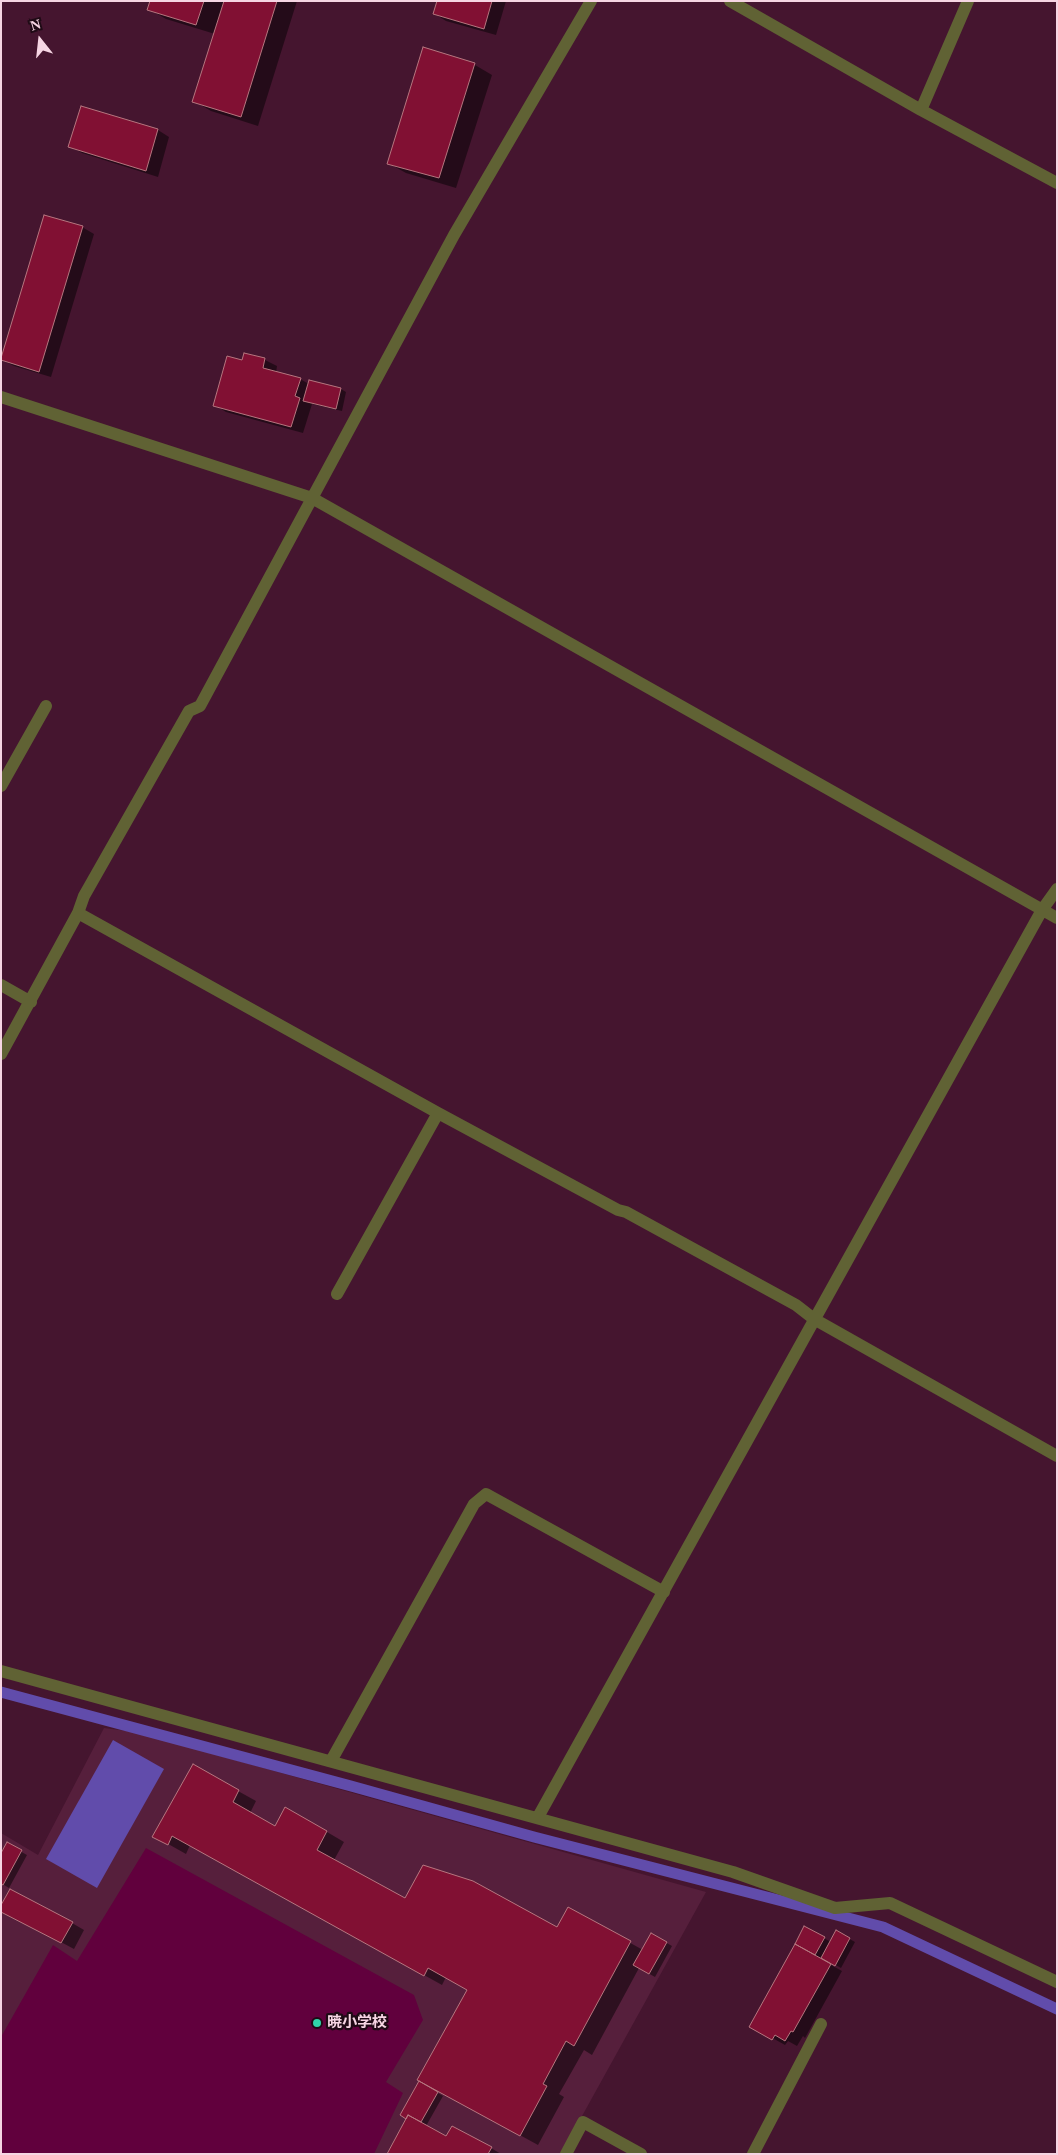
<!DOCTYPE html>
<html>
<head>
<meta charset="utf-8">
<style>
	body { margin:0 }
	#map { position:relative; width:1058px; height:2155px; overflow:hidden; background:#45152f; font-family:"Times New Roman",serif }
	canvas { display:block }
	.frame { position:absolute; inset:0; border:2px solid #f6d5e3; pointer-events:none }
	.north { position:absolute; left:15px; top:15px; width:50px; height:50px; -webkit-text-stroke:4px #1f0a15; paint-order:stroke; rotate:344deg; font-size:14px; font-weight:700; line-height:20px; text-align:center; color:#f6d5e3 }
	.north::after { content:''; display:block; margin:auto; width:18px; height:22px; background:#f6d5e3; clip-path:polygon(50% 0,100% 100%,50% 72%,0 100%) }
</style>
</head>
<body>
<div id="map">
<canvas width="1058" height="2155"></canvas>
<div class="frame"></div>
<div class="north">N</div>
</div>
<script>
const ctx = document.querySelector('canvas').getContext('2d');
ctx.lineJoin = 'round';
function fill(path, color) {
  ctx.fillStyle = color;
  ctx.fill(path, 'evenodd');
}
function toPath(rows) {
  const path = new Path2D();
  for (const r of rows) {
    path.moveTo(r[0], r[1]);
    for (let i = 2; i < r.length; i += 2) path.lineTo(r[i], r[i + 1]);
  }
  return path;
}
function stroke(path, color, width, dash) {
  ctx.strokeStyle = color;
  ctx.lineWidth = width;
  ctx.lineCap = dash ? 'butt' : 'round';
  ctx.setLineDash(dash || []);
  ctx.stroke(path);
}
function label(font, color, halo, rows, align = 'center') {
  ctx.font = font + ' "Times New Roman","Noto Sans JP",serif';
  ctx.lineWidth = 4.5;
  ctx.setLineDash([]);
  ctx.textBaseline = 'middle';
  ctx.strokeStyle = halo;
  ctx.fillStyle = color;
  for (const [text, x, y, turn = 0] of rows) {
    ctx.save();
    ctx.translate(x, y);
    ctx.rotate((+turn || 0) * Math.PI / 180);
    ctx.textAlign = isNaN(turn) ? turn : align;
    if (halo) ctx.strokeText(text, 0, 0);
    ctx.fillText(text, 0, 0);
    ctx.restore();
  }
}
fill(toPath([
	[104,1728,135,1732,706,1892,561,2154,1,2154,1,1833,38,1855]
]), '#561f3c');
fill(toPath([
	[146,1848,414,1995,423,2020,386,2082,403,2093,374,2154,1,2154,1,2037,53,1945,77,1961]
]), '#61003d');
fill(toPath([
	[113,1740,164,1769,97,1888,46,1859]
]), '#614cab');
fill(toPath([
	[151,1,297,1,258,126,211,111,194,101,215,34,166,19,149,9],
	[438,1,506,1,496,35,446,21,435,14],
	[424,49,475,65,492,75,456,188,406,173,388,163],
	[158,130,169,137,158,177,82,153,70,146],
	[82,227,94,234,51,377,14,366,2,360],
	[245,354,265,360,277,366,276,373,300,379,309,384,341,389,346,392,342,411,312,404,303,433,226,412,215,405,243,361],
	[193,1766,256,1801,250,1813,275,1827,327,1832,344,1842,334,1860,405,1900,558,1929,569,1909,643,1950,651,1934,672,1946,655,1977,639,1968,592,2055,584,2050,559,2094,564,2097,538,2145,436,2089,468,1990,446,1977,442,1985,190,1845,186,1854,154,1836],
	[7,1844,27,1855,9,1888,1,1883,1,1848,4,1850],
	[12,1916,72,1923,84,1930,74,1949],
	[805,1928,831,1942,837,1932,855,1942,841,1968,822,1957,820,1959,842,1971,805,2038,803,2036,797,2046,788,2041,785,2045,751,2026],
	[420,2083,443,2096,426,2126,447,2137,491,2148,501,2154,388,2154,407,2118,402,2115]
]), '#0007');
stroke(toPath([
	[1,1692,351,1786,534,1837,883,1927,1057,2009]
]), '#614cab', 11);
const building = toPath([
	[150,1,204,1,196,25,147,10,150,1],
	[224,1,277,1,241,117,192,102,224,1],
	[437,1,492,1,484,29,433,14,437,1],
	[423,47,475,63,439,178,387,164,423,47],
	[81,106,158,129,146,171,68,147,81,106],
	[44,215,83,226,39,372,1,360,1,358,44,215],
	[244,353,265,358,263,368,301,378,295,396,300,398,291,427,213,406,227,356,242,360,244,353],
	[309,380,341,388,336,409,303,401,309,380],
	[193,1764,239,1790,233,1802,275,1826,285,1807,327,1831,317,1850,405,1898,423,1865,473,1881,557,1927,568,1907,631,1941,574,2046,566,2041,543,2084,547,2086,520,2136,417,2080,467,1990,428,1968,424,1976,172,1836,168,1845,152,1837,193,1764],
	[7,1842,22,1850,3,1885,1,1884,1,1853,7,1842],
	[10,1889,73,1922,61,1943,1,1912,1,1905,10,1889],
	[804,1926,825,1937,815,1955,795,1944,804,1926],
	[836,1930,850,1938,835,1966,821,1958,836,1930],
	[651,1933,667,1942,649,1974,633,1965,651,1933],
	[795,1944,831,1964,793,2032,791,2031,785,2041,775,2035,772,2040,749,2027,795,1944],
	[419,2081,438,2092,421,2122,408,2115,406,2119,400,2115,419,2081],
	[408,2115,446,2136,452,2126,492,2147,488,2154,387,2154,408,2115]
]);
fill(building, '#811033');
stroke(building, '#b6767f', 1);
stroke(toPath([
	[730,1,921,110,1057,183],
	[921,110,968,1],
	[1,397,312,498,1057,918],
	[1,786,46,706],
	[78,913,438,1113,618,1210,626,1212,796,1305,814,1319,1057,1456],
	[1,985,31,1002],
	[1,1054,78,913,84,896,189,711,200,706,454,235,591,1],
	[337,1294,438,1113],
	[1,1671,733,1872,835,1908,890,1903,1057,1982],
	[331,1761,474,1504,486,1494,664,1592],
	[538,1817,1042,910,1057,889],
	[566,2154,583,2122,641,2154],
	[753,2154,821,2024]
]), '#606234', 12);
for (const [x, y, r, color] of [
	[317,2023,5,"#2fd4aa"]
]) {
  const dot = new Path2D();
  dot.arc(x, y, r, 0, 2 * Math.PI);
  ctx.fillStyle = color;
  ctx.fill(dot);
  stroke(dot, '#1f0a15', 2);
}
label('bold 15px', '#f6d5e3', '#1f0a15', [
	["暁小学校",327,2023]
], 'left');
</script>
</body>
</html>
